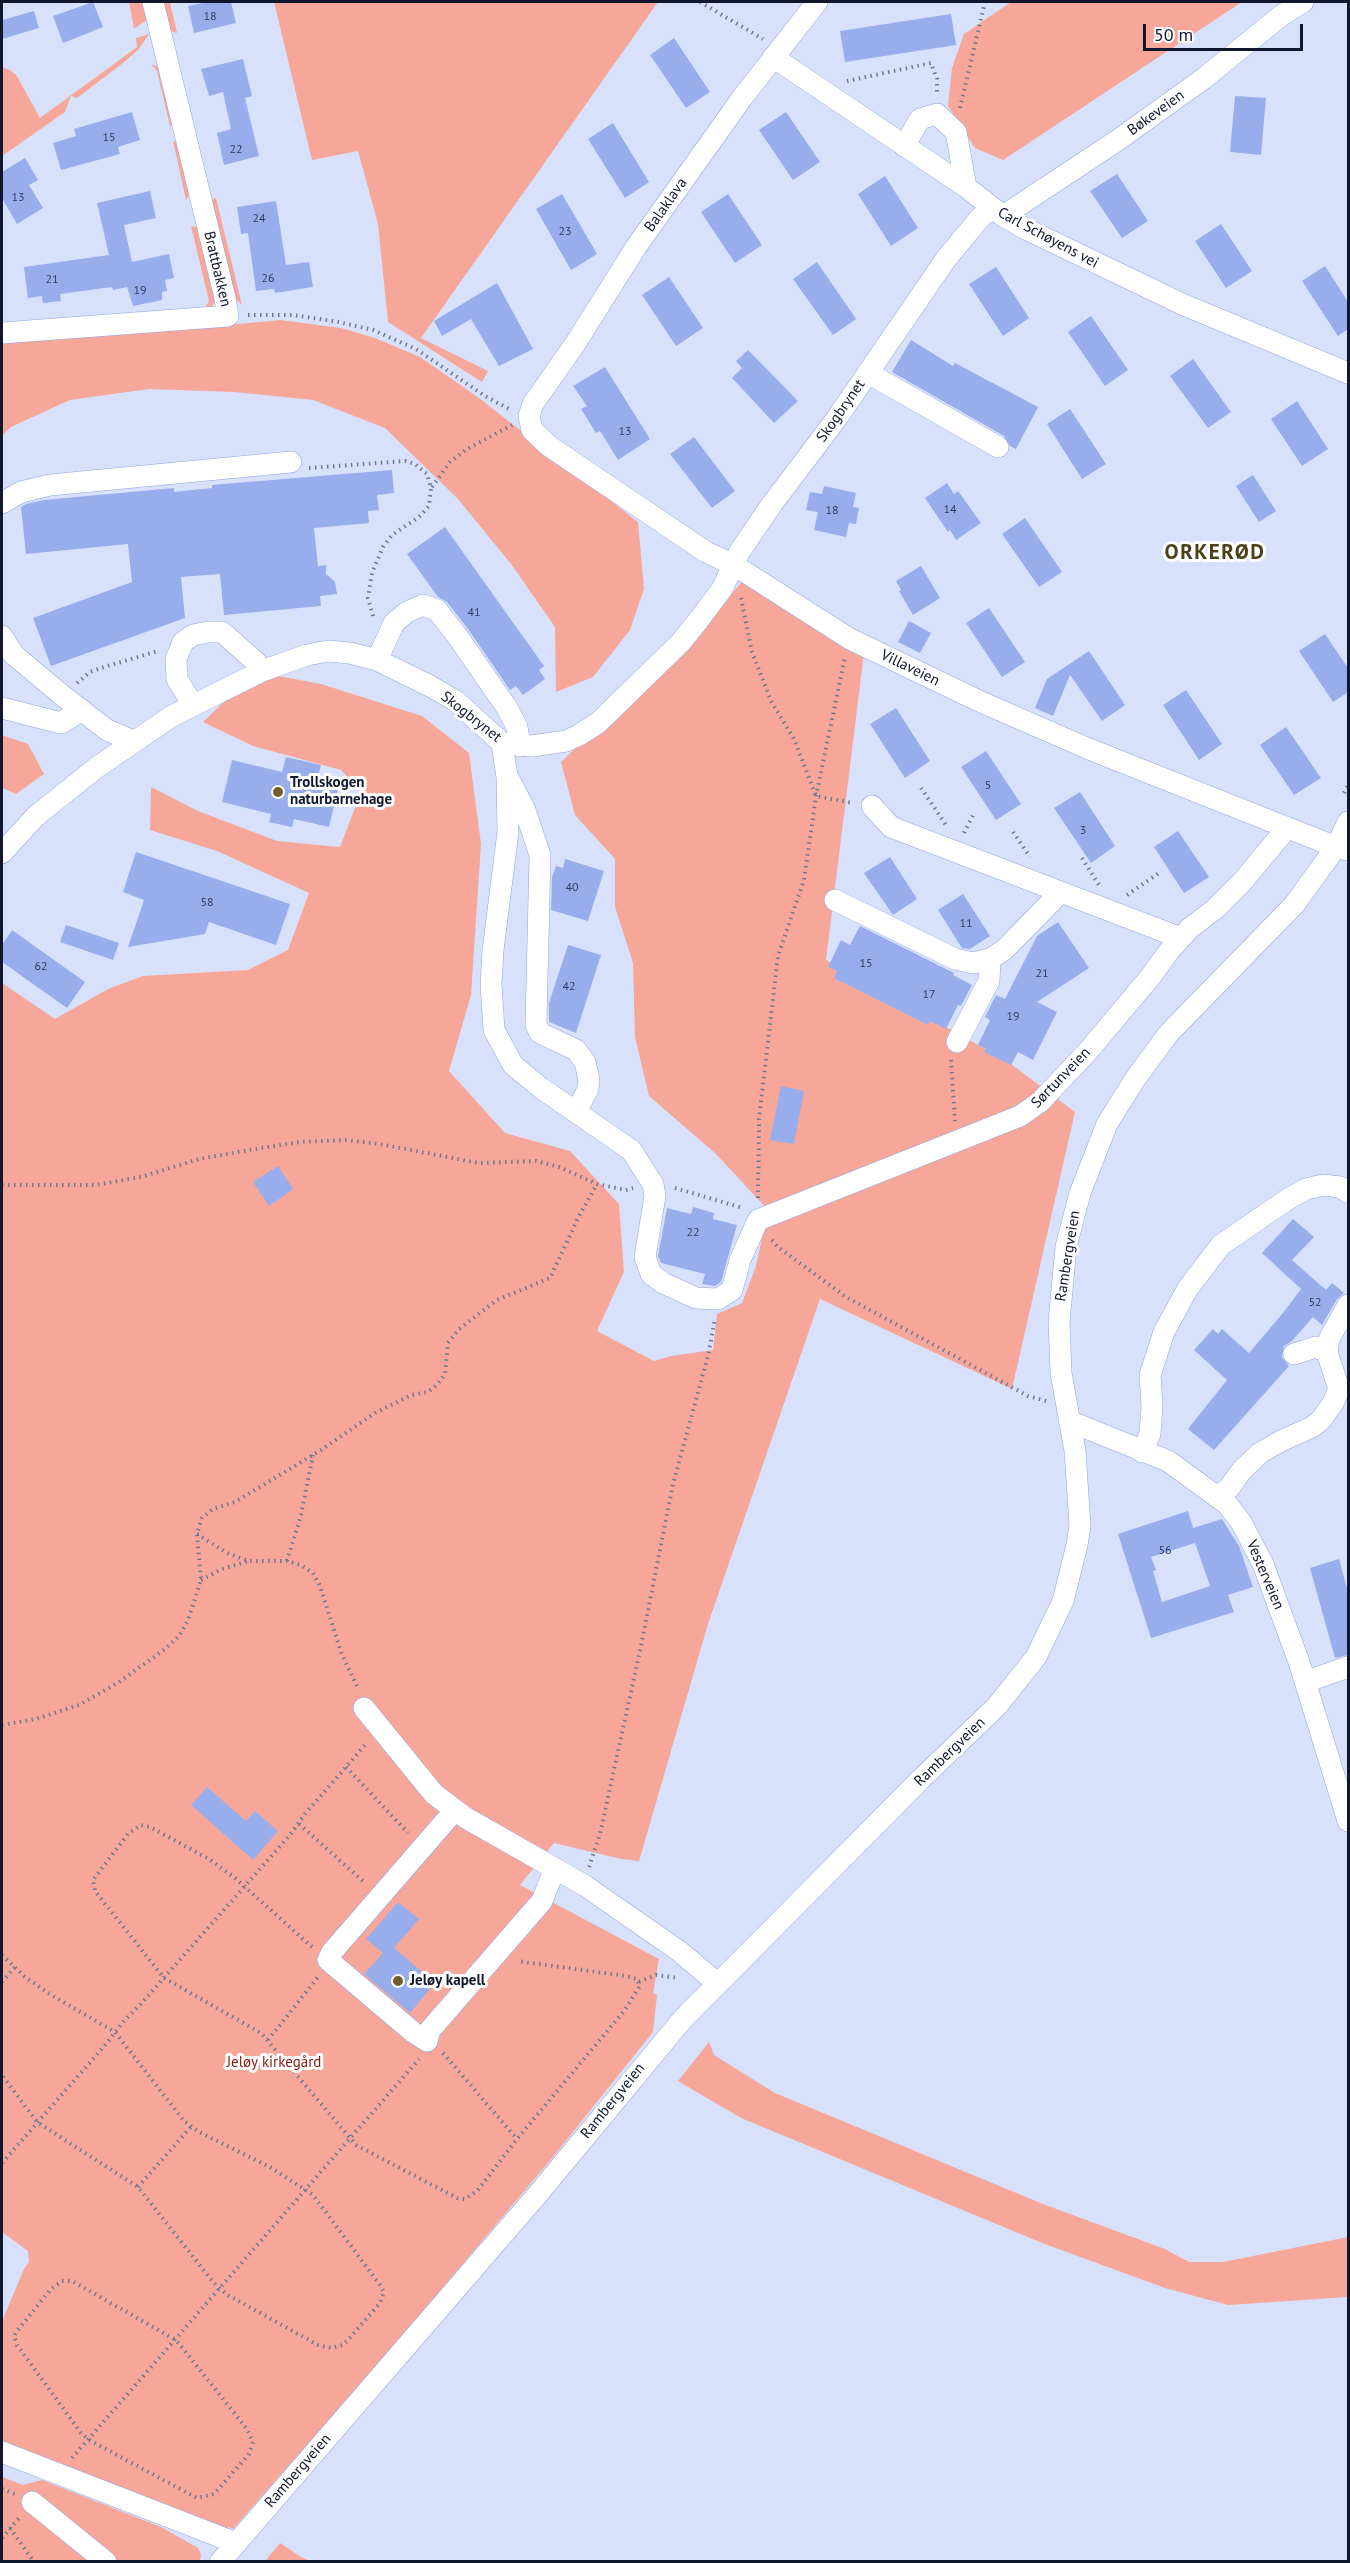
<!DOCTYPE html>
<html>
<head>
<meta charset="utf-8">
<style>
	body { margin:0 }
	#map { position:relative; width:1350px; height:2563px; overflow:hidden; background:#d8e1fc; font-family:"PT Sans",sans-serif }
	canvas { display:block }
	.frame { position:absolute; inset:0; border:3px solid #0f162d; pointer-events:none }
	.scale { position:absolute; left:1143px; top:24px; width:160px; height:27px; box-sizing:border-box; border:3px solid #0f162d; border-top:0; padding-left:8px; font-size:18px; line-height:21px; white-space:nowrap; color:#0f162d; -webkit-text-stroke:4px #fff; paint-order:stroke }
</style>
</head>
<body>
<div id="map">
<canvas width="1350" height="2563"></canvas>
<div class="frame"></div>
<div class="scale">50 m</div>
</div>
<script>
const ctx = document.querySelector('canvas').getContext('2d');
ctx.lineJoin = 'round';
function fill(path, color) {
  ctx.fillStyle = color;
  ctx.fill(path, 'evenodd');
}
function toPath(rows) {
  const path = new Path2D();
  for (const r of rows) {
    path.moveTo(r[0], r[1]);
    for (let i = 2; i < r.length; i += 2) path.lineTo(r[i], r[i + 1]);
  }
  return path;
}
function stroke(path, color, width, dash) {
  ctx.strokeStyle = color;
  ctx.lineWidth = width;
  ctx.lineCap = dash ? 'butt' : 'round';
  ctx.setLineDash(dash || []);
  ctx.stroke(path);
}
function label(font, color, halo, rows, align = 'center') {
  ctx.font = font + ' "PT Sans",sans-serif';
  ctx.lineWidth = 6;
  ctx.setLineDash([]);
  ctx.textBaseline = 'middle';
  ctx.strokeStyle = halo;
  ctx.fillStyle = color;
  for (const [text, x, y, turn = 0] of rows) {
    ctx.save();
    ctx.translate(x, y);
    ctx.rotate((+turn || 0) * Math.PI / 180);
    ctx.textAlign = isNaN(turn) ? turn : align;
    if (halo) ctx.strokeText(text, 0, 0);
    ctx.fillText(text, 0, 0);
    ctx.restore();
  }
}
fill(toPath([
	[129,2,143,2,147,20,134,29],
	[162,2,170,2,177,33,169,31],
	[274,2,658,2,421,338,488,371,482,382,388,322,378,224,358,151,312,160],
	[1011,2,1242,2,1003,160,975,148,948,106,952,68,964,34],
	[149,34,138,50,123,63,77,98,71,96,65,112,2,156,2,67,10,70,17,76,40,118,137,47,136,38],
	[151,64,161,68,175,124,170,126,157,71],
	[173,141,177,142,191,191,186,200],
	[216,198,242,305,232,295,210,199],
	[191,226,200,228,215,302,211,308,204,309,209,301],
	[280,320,341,328,375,338,420,357,479,398,638,522,644,589,630,630,593,677,556,692,555,627,511,564,458,499,385,428,313,400,234,392,149,389,70,400,11,427,2,436,2,342,120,335],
	[744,580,865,645,826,960,1007,1061,1075,1112,1012,1389,820,1299,708,1624,639,1861,621,1859,554,1843,520,1885,659,1959,653,1993,657,1995,653,2032,553,2157,390,2350,233,2529,228,2527,224,2532,2,2448,2,2321,24,2269,29,2262,28,2251,2,2232,2,983,55,1019,108,989,143,976,248,970,288,950,309,893,217,851,150,830,151,787,198,811,277,841,340,847,361,792,341,770,253,746,203,722,232,694,262,673,321,684,422,716,469,753,481,844,471,995,449,1071,505,1133,570,1151,619,1204,624,1272,597,1331,654,1361,671,1356,713,1350,717,1314,742,1303,756,1266,768,1210,716,1154,649,1096,635,1037,633,963,615,907,615,859,575,815,561,762,678,651],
	[2,735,28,744,44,774,16,794,2,788],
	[709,2042,714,2055,775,2093,1043,2204,1165,2249,1189,2262,1223,2262,1348,2237,1348,2297,1228,2305,1165,2288,1042,2243,741,2118,678,2081],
	[2,2477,23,2485,42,2480,161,2527,198,2548,201,2554,200,2561,2,2561],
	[280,2543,301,2557,310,2561,265,2561]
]), '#f7a799');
fill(toPath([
	[93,2,103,27,63,43,53,16],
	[207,2,231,2,236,23,194,33,188,6],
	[34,11,39,28,2,39,2,20],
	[951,14,956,45,845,62,840,31],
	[674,38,710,92,686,108,650,55],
	[243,59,252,96,245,98,259,156,224,165,217,133,231,129,223,92,209,96,201,69],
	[1235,96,1266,98,1261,155,1230,152],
	[132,112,140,140,118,147,120,154,61,170,53,143,76,136,74,129],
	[786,112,820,162,793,180,759,130],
	[613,123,649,182,625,198,588,139],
	[25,158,38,180,29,185,43,208,17,224,2,198,2,172],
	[1117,174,1148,221,1122,238,1090,191],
	[885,176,918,228,891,246,858,194],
	[150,191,156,218,124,225,132,262,169,254,174,278,165,280,167,291,162,292,162,300,133,306,127,287,113,290,112,287,60,294,61,301,43,303,42,296,28,298,24,267,109,255,97,203],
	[562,194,597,254,571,270,536,209],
	[728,194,762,245,735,263,701,212],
	[276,201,286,265,309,262,313,287,275,293,274,289,256,291,248,233,241,234,237,207],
	[1221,224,1252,271,1226,288,1195,241],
	[817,262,856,319,833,335,793,279],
	[1325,266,1348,302,1348,329,1338,336,1302,281],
	[996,267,1029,318,1003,336,969,284],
	[669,277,703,328,676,346,642,295],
	[497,283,533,349,499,366,471,319,442,336,434,321],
	[1091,316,1128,370,1105,386,1068,332],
	[911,340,953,366,955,363,1038,407,1016,449,1010,446,1004,436,892,372],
	[748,350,798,401,774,423,732,378,742,368,736,361],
	[1193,359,1231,412,1208,428,1170,376],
	[605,367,650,439,618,460,600,431,596,433,581,409,587,406,573,386],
	[1297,401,1328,449,1302,466,1271,419],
	[1070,409,1106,464,1082,479,1047,424],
	[694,437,735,491,712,508,670,454],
	[392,470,394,493,377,495,379,510,368,511,369,523,314,528,318,566,326,565,326,574,335,582,337,594,320,596,321,606,224,615,220,574,181,577,185,618,51,666,33,618,132,582,128,544,26,554,21,507,26,504,44,500,174,488,174,492,212,488,212,485],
	[1253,475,1276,511,1259,522,1236,486],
	[947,483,954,494,958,491,981,523,956,540,950,530,948,532,925,498],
	[824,486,856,493,853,507,859,508,856,524,849,523,846,537,814,530,818,512,806,510,810,492,822,494],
	[1025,518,1062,572,1039,587,1002,534],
	[445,527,544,666,539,670,545,679,523,695,516,686,510,690,468,629,447,602,438,597,407,554],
	[921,566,940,598,913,615,899,591,901,590,896,581],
	[989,608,1025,662,1002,677,966,623],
	[909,621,931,633,920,653,898,642],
	[1325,634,1348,668,1348,692,1333,702,1299,651],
	[1089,651,1125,705,1102,721,1070,675,1053,716,1035,708,1047,679],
	[1186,690,1222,744,1199,760,1163,705],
	[896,708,930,761,905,778,870,724],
	[1286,727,1321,778,1294,795,1260,745],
	[986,751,1021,804,996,820,961,767],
	[286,757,321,765,317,781,339,785,329,827,294,819,292,827,269,822,271,814,222,802,232,760,282,772],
	[1080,792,1115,846,1091,863,1054,808],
	[1178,831,1209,877,1184,893,1154,847],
	[136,852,290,904,276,945,209,922,205,934,128,947,144,900,123,892],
	[890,857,917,899,893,915,864,873],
	[565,859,604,871,588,921,551,910,552,877,556,866,563,868],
	[963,894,990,936,970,949,962,948,938,910],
	[1058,922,1089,968,1037,1002,1057,1012,1033,1060,1018,1052,1011,1065,984,1052,986,1049,978,1045,990,1020,985,1017,996,995,1005,999,1037,936],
	[66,925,119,943,113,960,60,942],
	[860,926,954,973,953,975,972,985,961,1006,958,1005,946,1029,930,1021,928,1025,834,978,837,971,828,967,841,940,850,945],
	[12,930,85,982,67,1008,2,962,2,945],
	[568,945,601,955,576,1033,549,1022,549,1003],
	[781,1086,804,1091,794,1144,770,1140],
	[278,1166,293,1189,269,1206,253,1182],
	[693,1207,714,1213,713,1219,737,1225,721,1282,715,1286,702,1284,705,1274,661,1263,658,1256,667,1208,691,1214],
	[1293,1219,1314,1237,1292,1260,1326,1290,1332,1283,1344,1293,1337,1299,1322,1325,1313,1317,1292,1341,1284,1346,1282,1357,1289,1366,1214,1450,1188,1429,1227,1380,1194,1350,1213,1329,1218,1334,1222,1329,1249,1353,1283,1313,1301,1289,1262,1253],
	[1188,1511,1193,1528,1222,1519,1239,1546,1253,1587,1228,1595,1234,1612,1151,1638,1118,1534],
	[1195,1543,1210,1586,1162,1602,1153,1571,1156,1570,1151,1557],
	[1339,1559,1348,1592,1348,1655,1335,1658,1310,1568],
	[207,1787,246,1821,255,1811,278,1831,253,1860,191,1805],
	[398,1902,419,1919,394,1948,435,1983,410,2013,364,1974,383,1953,366,1939]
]), '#98adec');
const minor = toPath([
	[817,2,742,98,636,247,575,344,533,404,529,416,532,430,549,446,706,552,734,565,850,639,979,701,1089,749,1336,847,1348,850],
	[773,57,966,187,1003,216,1026,229,1182,304,1348,373],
	[904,146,920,119,937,114,956,132,966,187],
	[1003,216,1118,140,1203,79,1282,15,1303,2],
	[2,333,228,316,225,298,153,2],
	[868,373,998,447],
	[2,503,21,492,50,485,291,462],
	[2,636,13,654,63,696,107,730,133,741],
	[377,660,394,623,407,612,423,605,437,610,458,637,507,708,517,727,520,746],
	[193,705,177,679,176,659,183,642,193,635,208,632,222,632,256,662,262,671],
	[2,708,61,723,82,710],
	[502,743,507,777,508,832,493,950,491,984,494,1030,513,1065,541,1088,631,1150,653,1184,655,1196,645,1257,651,1274,663,1283,696,1298,718,1299,732,1290,740,1260,758,1220,1020,1116,1040,1102,1089,1050,1151,976,1169,951,1190,928,1215,909,1242,882,1287,828],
	[509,779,525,810,540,855,536,1025,540,1033,576,1050,585,1062,589,1080,588,1089,576,1112],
	[872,806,891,827,1181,938],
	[2,853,36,816,96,768,172,716,262,671,307,655,328,651,350,653,377,660,430,686,456,701,502,743,532,746,566,741,579,735,598,723,680,643,698,621,722,589,740,551,772,504,837,418,946,259,979,219,992,207],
	[835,900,955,959,973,963,990,959,1004,950,1061,892],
	[957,1042,989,981,990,959],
	[1327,1352,1329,1339,1348,1305],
	[1069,1421,1168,1461,1227,1504,1241,1522,1263,1564,1299,1662,1348,1821],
	[1142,1452,1150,1434,1152,1406,1150,1375,1164,1332,1188,1288,1221,1245,1288,1199,1306,1189,1323,1185,1340,1187,1348,1192],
	[1217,1497,1229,1488,1242,1470,1260,1453,1281,1441,1312,1427,1321,1420,1333,1403,1339,1389,1327,1352,1316,1347,1294,1354],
	[1305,1682,1348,1667],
	[364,1708,434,1794,466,1818,584,1885,679,1951,717,1983],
	[455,1810,332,1952,328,1960,413,2032,427,2041,430,2030,542,1901,555,1868],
	[2,2452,236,2543],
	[32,2502,106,2562],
	[220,2562,538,2194,682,2020,921,1779,997,1706,1036,1657,1063,1601,1077,1545,1080,1526,1075,1451,1061,1373,1059,1322,1066,1247,1080,1193,1107,1124,1135,1079,1169,1033,1294,905,1336,847,1348,822]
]);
stroke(minor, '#8fa3e2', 22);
stroke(toPath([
	[700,2,763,39],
	[847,81,931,63,937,79,937,94],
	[960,108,985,2],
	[248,315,293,315,339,322,373,330,416,349,485,396,511,410],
	[309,468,405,461,415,464,427,474,431,488,429,506,419,517,392,535,383,547,372,573,368,598,374,619],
	[432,487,450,462,467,449,512,425],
	[741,598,752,652,771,701,794,739,816,796,853,803],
	[77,683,90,672,101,668,158,651],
	[921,788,946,825],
	[1344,793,1348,785],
	[1013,832,1030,857],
	[964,833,973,815],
	[1082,858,1099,885],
	[1127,895,1159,873],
	[951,1060,955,1121],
	[2,1185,95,1185,141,1177,199,1159,249,1150,300,1142,347,1140,379,1144,479,1163,536,1161,559,1167,597,1184,626,1190,633,1188],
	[675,1188,743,1208],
	[758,1198,759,1119,778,956,804,880,816,796,845,657],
	[772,1240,778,1247,846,1297,1028,1396,1046,1401],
	[197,1534,227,1553,249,1561,287,1561,301,1565,313,1573,320,1586,342,1655,359,1690],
	[287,1561,301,1515,313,1455],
	[201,1580,222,1569,249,1561],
	[2,1725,36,1719,79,1705,119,1682,165,1649,179,1636,188,1620,201,1580,197,1534,202,1518,213,1509,235,1502,321,1450,375,1413,411,1395,428,1392,437,1385,445,1374,448,1343,459,1329,497,1300,550,1278,579,1216,597,1184],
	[346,1767,408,1833],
	[299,1824,366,1884],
	[589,1867,600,1834,641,1646,673,1484,708,1356,715,1319],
	[312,1947,235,1878,209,1859,150,1827,141,1825,128,1834,93,1880,95,1891,164,1978,261,2033,356,2145,457,2198,465,2199,477,2191,517,2139,624,2011,640,1986,637,1979,626,1976,517,1961],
	[2,1955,24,1976,48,1993,115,2032,184,2121,199,2132,270,2167,313,2195,380,2285,384,2292,380,2303,348,2340,343,2345,331,2348,318,2345,226,2294,213,2282,138,2187,37,2122,2,2075],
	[2,1982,15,1967],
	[639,1982,656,1975,679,1978],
	[268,2040,318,1977],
	[443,2053,517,2139],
	[2,2163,107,2043,122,2023,139,2006,290,1835,305,1814,367,1743],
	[138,2187,191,2127],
	[62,2281,72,2281,176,2340,247,2429,253,2442,249,2454,214,2494,197,2498,89,2440,81,2433,17,2345,14,2336,17,2331,51,2289,62,2281],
	[72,2458,419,2059],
	[2,2489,15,2494],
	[10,2528,34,2562],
	[2,2538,19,2518]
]), '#707891', 4, [1.5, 4.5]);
stroke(minor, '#fff', 21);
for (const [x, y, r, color] of [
	[278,792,6,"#705f2d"],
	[398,1981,6,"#705f2d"]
]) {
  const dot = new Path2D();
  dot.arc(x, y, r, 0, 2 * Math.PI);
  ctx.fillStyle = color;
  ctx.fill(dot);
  stroke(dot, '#fff', 2);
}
label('12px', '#313c5d', null, [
	["18",210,17],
	["15",109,138],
	["22",236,150],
	["13",18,198],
	["24",259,219],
	["23",565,232],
	["26",268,279],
	["21",52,280],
	["19",140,291],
	["13",625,432],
	["14",950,510],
	["18",832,511],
	["41",474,613],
	["5",988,786],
	["3",1083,831],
	["40",572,888],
	["58",207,903],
	["11",966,924],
	["15",866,964],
	["62",41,967],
	["21",1042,974],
	["42",569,987],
	["17",929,995],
	["19",1013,1017],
	["22",693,1233],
	["52",1315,1303],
	["56",1165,1551]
]);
label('15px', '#0f162d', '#fff', [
	["Bøkeveien",1156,113,-36],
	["Balaklava",666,205,-55],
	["Carl Schøyens vei",1048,238,28],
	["Brattbakken",217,269,77],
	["Skogbrynet",841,411,-55],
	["Villaveien",910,668,26],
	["Skogbrynet",471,717,38],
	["Sørtunveien",1061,1078,-46],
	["Rambergveien",1068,1256,-81],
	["Vesterveien",1265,1575,67],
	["Rambergveien",950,1752,-44],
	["Rambergveien",613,2101,-51],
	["Rambergveien",298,2471,-49]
]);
label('bold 15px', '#0f162d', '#fff', [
	["Trollskogen",290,783],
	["naturbarnehage",290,800],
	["Jeløy kapell",410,1981]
], 'left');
label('15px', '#89180c', '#fff', [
	["Jeløy kirkegård",274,2063]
]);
ctx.letterSpacing = '1.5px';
label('bold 21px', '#4c3e16', '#fff', [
	["ORKERØD",1215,553]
]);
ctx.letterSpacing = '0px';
</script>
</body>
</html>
